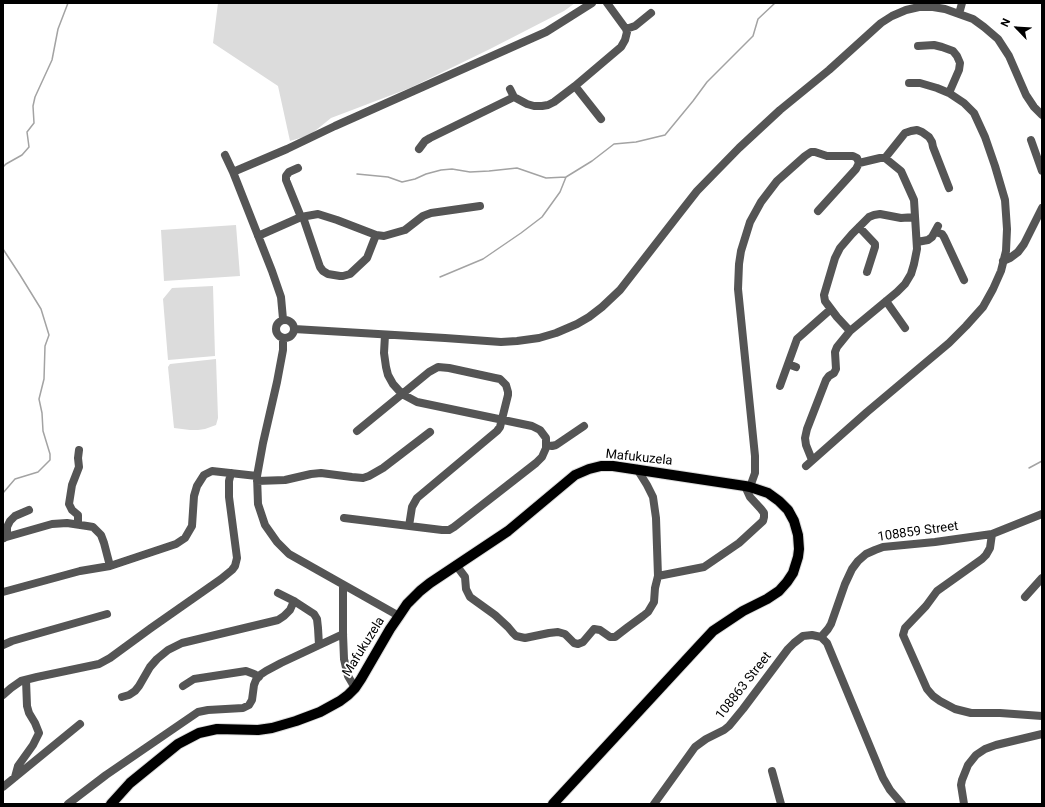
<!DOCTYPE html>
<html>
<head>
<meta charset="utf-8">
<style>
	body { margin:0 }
	#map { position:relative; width:1045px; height:807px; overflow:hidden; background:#fff; font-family:Roboto,sans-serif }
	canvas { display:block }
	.frame { position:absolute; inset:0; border:4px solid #000; pointer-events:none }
	.north { position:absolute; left:997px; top:8px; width:40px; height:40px; -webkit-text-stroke:3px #fff; paint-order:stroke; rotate:295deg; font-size:11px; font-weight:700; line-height:16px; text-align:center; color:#000 }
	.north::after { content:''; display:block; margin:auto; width:14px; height:18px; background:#000; clip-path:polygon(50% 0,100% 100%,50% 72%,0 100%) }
</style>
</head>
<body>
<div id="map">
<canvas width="1045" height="807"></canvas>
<div class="frame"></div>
<div class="north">N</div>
</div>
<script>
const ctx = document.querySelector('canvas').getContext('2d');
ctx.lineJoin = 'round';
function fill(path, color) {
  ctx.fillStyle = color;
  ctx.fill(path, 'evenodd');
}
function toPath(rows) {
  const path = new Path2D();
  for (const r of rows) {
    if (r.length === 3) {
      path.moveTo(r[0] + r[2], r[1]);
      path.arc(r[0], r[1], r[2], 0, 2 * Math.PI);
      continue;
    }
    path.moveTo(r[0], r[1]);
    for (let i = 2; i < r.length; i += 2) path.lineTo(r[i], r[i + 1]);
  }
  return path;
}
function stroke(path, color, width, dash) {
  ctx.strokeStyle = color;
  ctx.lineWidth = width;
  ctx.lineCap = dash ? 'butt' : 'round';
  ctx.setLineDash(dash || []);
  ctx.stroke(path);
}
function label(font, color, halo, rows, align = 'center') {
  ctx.font = font + ' Roboto,sans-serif';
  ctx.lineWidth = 3.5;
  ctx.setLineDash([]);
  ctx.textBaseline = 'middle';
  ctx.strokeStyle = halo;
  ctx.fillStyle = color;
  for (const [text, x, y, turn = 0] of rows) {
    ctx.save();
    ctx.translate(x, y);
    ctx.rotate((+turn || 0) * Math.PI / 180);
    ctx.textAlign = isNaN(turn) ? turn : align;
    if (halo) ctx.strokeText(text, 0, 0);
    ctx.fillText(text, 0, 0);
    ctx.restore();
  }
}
fill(toPath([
	[218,3,575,3,564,11,490,49,410,88,331,118,310,135,290,141,278,86,213,43],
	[236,225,240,276,164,281,161,230],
	[213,286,215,356,168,360,163,299,172,288],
	[216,359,218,418,216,425,205,429,198,430,190,430,174,428,168,367,170,364]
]), '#dcdcdc');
stroke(toPath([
	[3,167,6,164,22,155,29,147,27,132,34,123,33,106,35,97,52,60,58,29,68,3],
	[357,174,388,177,402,182,415,179,426,174,441,170,452,169,470,172,489,171,517,168,546,178,566,177],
	[3,249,20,275,41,309,49,335,45,346,44,379,39,399,42,413,43,431,50,454,50,460,38,472,15,479,3,493],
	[440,277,483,259,521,233,542,217,560,192,566,177,592,161,614,144,636,142,665,135,693,101,707,82,753,36,758,19,775,3],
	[1029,468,1042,461]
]), '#a3a3a3', 1.5);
const major = toPath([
	[111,804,130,783,178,744,199,733,217,729,258,730,272,728,296,721,320,712,340,701,348,695,355,688,361,679,390,629,399,616,407,604,420,591,430,583,508,531,575,475,589,469,601,466,613,466,745,486,750,487,768,493,779,501,788,510,794,521,798,535,799,549,798,557,793,573,787,582,779,591,767,599,743,611,713,631,699,646,553,804]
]);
stroke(major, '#dbdbdb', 12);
stroke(toPath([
	[959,14,962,3],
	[626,29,635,26,651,13],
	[918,46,934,45,942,47,953,51,957,56,960,63,959,70,949,93],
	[575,86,601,119],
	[510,89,514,97,527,104,534,106,542,106,548,105,554,102,575,86,621,47,625,40,627,32,626,29,607,3],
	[1031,140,1042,171],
	[419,149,425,141,430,138,514,97],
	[225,155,233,172,272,271,281,297,283,319],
	[885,158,905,133,911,131,917,130,922,132,929,137,932,142,933,147,949,188],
	[298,168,289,172,286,176,286,180,301,217],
	[233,172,287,149,335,126,546,32,592,3],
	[303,217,320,267,323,271,328,274,340,276,343,276,350,274,367,258,376,235],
	[859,227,875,244,875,247,867,272],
	[935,232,942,234,944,237,964,280],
	[258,236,301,217,318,214,337,220,376,235,384,236,405,230,423,216,431,213,480,206],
	[917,242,928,240,932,237,938,226],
	[1003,261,1010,258,1018,252,1024,244,1042,208],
	[886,301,905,328],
	[285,329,9],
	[294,329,445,338,501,342,517,341,539,338,556,333,577,324,589,317,602,307,620,290,679,214,697,191,739,148,780,110,829,70,881,23,892,16,906,10,919,7,933,7,945,9,973,19,984,27,998,39,1009,56,1026,95,1034,107,1042,115],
	[850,331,837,317,825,301,824,295,835,258,840,248,852,234,869,217,874,215,880,214,901,218,915,217],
	[283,338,283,350,277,382,263,443,257,476,258,504,265,525,277,542,289,554,399,616],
	[788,364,796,367],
	[780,386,797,339,831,309],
	[357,431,429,372,438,367,449,368,495,378,500,379,506,385,508,392,508,395,500,427,497,431,417,498,412,507,409,526],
	[547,445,552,446,556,445,584,426],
	[812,460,806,445,805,438,807,429,826,380,829,376,834,373,836,369,835,352,837,347,850,331,897,292,905,284,911,274,914,264,917,249,914,200,901,171,885,158,880,158,859,163],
	[806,466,867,412,949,343,966,326,983,307,993,289,1001,271,1006,251,1007,229,1005,200,995,166,985,137,974,113,964,103,949,93,937,88,920,83,909,83],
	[637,469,647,485,653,497,656,518,658,576,704,567,739,543,763,521,764,517,764,513,761,509,750,497,745,486],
	[257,481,285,480,311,474,321,473,352,477,363,478,369,476,383,468,430,432],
	[750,487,755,473,755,456,738,289,739,264,741,251,750,222,761,202,777,181,805,156,811,152,815,152,827,156,853,156,857,158,859,163,856,169,818,211],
	[344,518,442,530,449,530,454,527,536,463,542,457,546,448,546,438,540,430,532,426,417,402,402,394,393,384,388,375,386,367,384,353,385,335],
	[78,524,78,515,72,510,69,504,72,485,79,467,78,458,79,450],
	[992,534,990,548,986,555,982,559,937,591,926,606,905,628,903,635,927,689,933,696,940,701,955,709,971,713,1000,713,1042,716],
	[3,538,52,524,67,523,87,526,93,527,101,535,104,543,110,566],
	[4,538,7,531,7,527,10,521,15,516,29,510],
	[456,565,465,577,466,589,470,597,495,615,508,627,513,633,516,636,525,638,549,633,558,632,565,634,574,643,578,644,583,642,594,629,600,630,610,637,615,637,628,627,643,616,648,612,654,602,655,588,658,576],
	[343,585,343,634,344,659,348,676,355,688],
	[3,592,80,571,110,566,176,544,185,538,192,526,194,496,197,486,204,475,212,471,257,476],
	[278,593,294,601,314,614,317,619,318,628,319,645],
	[1025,597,1042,578],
	[821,637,828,629,831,624,845,584,852,569,858,561,866,554,875,550,883,547,935,542,992,534,1042,514],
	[3,645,12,641,107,614],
	[183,686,194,679,246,671,254,674,259,677],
	[3,695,11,688,21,681,37,677,99,664,110,658,151,628,221,579,232,570,235,566,237,558,229,497,229,481,231,473],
	[122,697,129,695,135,691,139,686,150,667,157,659,168,650,182,643,278,620,284,616,290,610,294,601],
	[772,771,781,804],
	[15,777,18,766,33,745,39,733,35,723,29,713,27,706,26,680],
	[3,787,80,724],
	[68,804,106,775,198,712,208,710,243,708,249,705,252,700,254,685,256,680,260,675,266,671,281,663,343,634],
	[654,804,695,747,706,739,724,730,729,726,743,709,788,649,794,643,803,636,812,635,821,637,827,643,883,778,890,790,902,804],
	[964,804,961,785,962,780,968,765,976,755,985,749,996,745,1042,734]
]), '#555', 8);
stroke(major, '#000', 10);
label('13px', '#000', '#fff', [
	["Mafukuzela",639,458,6],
	["108859 Street",918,532,-8],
	["Mafukuzela",364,647,-58],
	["108863 Street",744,686,-52]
]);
</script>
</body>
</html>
